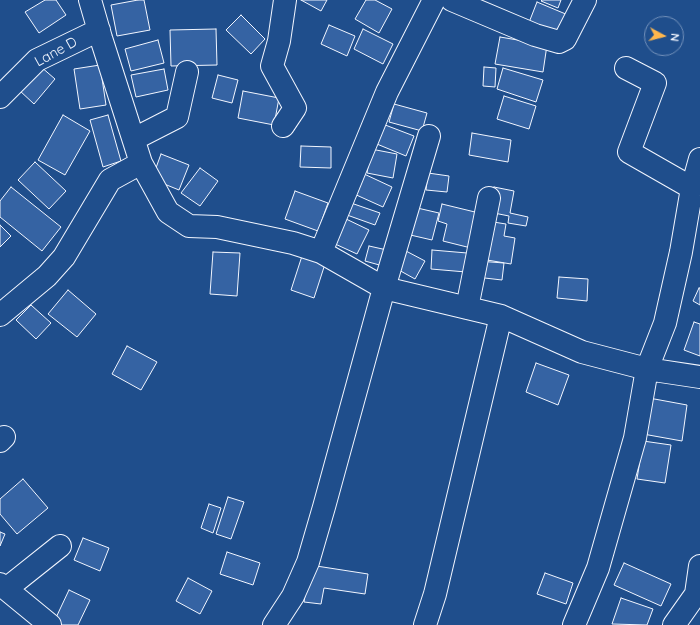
<!DOCTYPE html>
<html>
<head>
<meta charset="utf-8">
<style>
	body { margin:0 }
	#map { position:relative; width:700px; height:625px; overflow:hidden; background:#1f4e8c; font-family:Quicksand,sans-serif }
	canvas { display:block }
	.north { position:absolute; left:644px; top:16px; width:40px; height:40px; box-sizing:border-box; background:#1f4e8c; border:1px solid #7391ba; border-radius:50%; rotate:97deg; font-size:11px; font-weight:700; line-height:16px; text-align:center; color:#f2f6ff }
	.north::after { content:''; display:block; margin:auto; width:14px; height:18px; background:#ffb74d; clip-path:polygon(50% 0,100% 100%,50% 72%,0 100%) }
</style>
</head>
<body>
<div id="map">
<canvas width="700" height="625"></canvas>
<div class="north">N</div>
</div>
<script>
const ctx = document.querySelector('canvas').getContext('2d');
ctx.lineJoin = 'round';
function fill(path, color) {
  ctx.fillStyle = color;
  ctx.fill(path, 'evenodd');
}
function toPath(rows) {
  const path = new Path2D();
  for (const r of rows) {
    path.moveTo(r[0], r[1]);
    for (let i = 2; i < r.length; i += 2) path.lineTo(r[i], r[i + 1]);
  }
  return path;
}
function stroke(path, color, width, dash) {
  ctx.strokeStyle = color;
  ctx.lineWidth = width;
  ctx.lineCap = dash ? 'butt' : 'round';
  ctx.setLineDash(dash || []);
  ctx.stroke(path);
}
function label(font, color, halo, rows, align = 'center') {
  ctx.font = font + ' Quicksand,sans-serif';
  ctx.lineWidth = 3;
  ctx.setLineDash([]);
  ctx.textBaseline = 'middle';
  ctx.strokeStyle = halo;
  ctx.fillStyle = color;
  for (const [text, x, y, turn = 0] of rows) {
    ctx.save();
    ctx.translate(x, y);
    ctx.rotate((+turn || 0) * Math.PI / 180);
    ctx.textAlign = isNaN(turn) ? turn : align;
    if (halo) ctx.strokeText(text, 0, 0);
    ctx.fillText(text, 0, 0);
    ctx.restore();
  }
}
const building = toPath([
	[45,0,56,0,66,15,39,33,25,12,45,0],
	[138,0,144,0,150,30,117,36,111,5,138,0],
	[301,0,327,0,321,11,301,0],
	[366,0,375,0,392,9,379,33,355,19,366,0],
	[542,0,561,0,558,8,541,1,542,0],
	[537,2,568,15,559,37,528,25,537,2],
	[241,15,265,39,251,54,226,30,241,15],
	[329,25,355,36,347,56,321,44,329,25],
	[216,29,217,65,171,66,170,30,216,29],
	[363,29,393,44,383,64,354,49,363,29],
	[500,37,547,45,543,72,495,64,500,37],
	[158,40,164,63,131,71,125,49,158,40],
	[100,65,106,105,80,109,74,69,100,65],
	[40,66,55,79,34,104,19,90,40,66],
	[484,67,496,68,495,87,483,86,484,67],
	[503,68,543,80,536,102,497,89,503,68],
	[164,69,168,90,136,97,131,75,164,69],
	[218,75,238,80,232,103,212,98,218,75],
	[243,91,279,98,274,125,238,118,243,91],
	[504,96,536,106,529,129,497,119,504,96],
	[394,104,427,113,422,131,389,122,394,104],
	[63,115,90,131,65,175,38,160,63,115],
	[108,115,121,161,103,167,90,120,108,115],
	[380,123,414,136,406,156,372,142,380,123],
	[472,133,511,140,508,162,469,155,472,133],
	[301,146,331,147,331,168,300,167,301,146],
	[371,149,397,154,393,178,367,173,371,149],
	[161,154,189,165,179,190,152,179,161,154],
	[35,162,66,191,49,209,18,180,35,162],
	[200,168,218,181,200,206,181,193,200,168],
	[362,173,392,187,383,207,352,193,362,173],
	[428,173,449,176,447,192,426,190,428,173],
	[11,187,61,227,42,251,0,217,0,201,11,187],
	[494,187,514,191,510,213,528,217,526,226,508,223,509,216,489,212,494,187],
	[295,191,328,203,318,231,285,219,295,191],
	[351,203,380,213,375,225,347,215,351,203],
	[442,204,479,213,471,248,443,241,447,224,438,221,442,204],
	[413,207,439,213,432,240,406,234,413,207],
	[344,218,369,230,357,254,333,243,344,218],
	[487,221,506,224,504,236,515,238,511,264,481,259,487,221],
	[0,225,11,236,0,247,0,225],
	[369,246,387,250,383,266,365,261,369,246],
	[432,250,467,253,466,272,431,269,432,250],
	[406,251,425,261,415,279,397,269,406,251],
	[213,252,240,253,237,296,210,294,213,252],
	[302,256,325,264,314,298,291,290,302,256],
	[478,261,504,263,502,280,476,277,478,261],
	[559,277,588,279,587,301,557,298,559,277],
	[699,288,700,288,700,305,693,301,699,288],
	[68,290,96,314,77,337,48,314,68,290],
	[31,305,51,323,36,339,16,320,31,305],
	[694,322,700,324,700,356,684,350,694,322],
	[127,346,157,362,141,390,112,374,127,346],
	[536,363,569,375,558,405,526,392,536,363],
	[649,398,687,405,682,441,643,434,649,398],
	[643,441,671,445,665,483,637,479,643,441],
	[23,479,48,508,17,534,0,514,0,499,23,479],
	[228,497,244,502,231,539,216,534,228,497],
	[209,504,221,508,213,533,201,528,209,504],
	[0,532,5,534,0,546,0,532],
	[83,538,109,548,100,571,74,560,83,538],
	[227,552,260,563,253,585,220,574,227,552],
	[624,563,671,584,661,606,614,585,624,563],
	[310,565,368,574,365,594,324,588,321,604,304,602,310,565],
	[545,573,573,583,566,604,537,594,545,573],
	[188,578,212,591,200,614,176,601,188,578],
	[69,590,90,600,78,625,56,625,53,624,69,590],
	[621,598,653,609,647,625,612,624,621,598]
]);
fill(building, '#3563a3');
stroke(building, '#f2f6ff', 1);
const minor = toPath([
	[90,0,101,38,141,163,168,212,189,226,217,227,293,243,321,252,384,288,501,316,582,352,647,369,700,377],
	[452,0,535,35,559,42,565,39,585,0],
	[626,68,655,83,629,152,692,188],
	[0,97,37,60,99,30],
	[283,126,295,108,272,66,279,41,285,0],
	[134,139,177,117,187,72],
	[321,252,387,92,434,0],
	[467,308,489,198],
	[0,315,47,276,64,257,110,180,141,163],
	[0,441,4,437],
	[0,584,50,625],
	[6,589,60,546],
	[274,625,293,596,308,562,324,507,384,288,429,136],
	[425,625,435,594,501,316],
	[574,625,598,568,635,438,647,369,665,323,681,252,692,188,700,159],
	[674,625,696,594,700,566]
]);
stroke(minor, '#f2f6ff', 24);
stroke(minor, '#1f4e8c', 22);
label('14px', '#f2f6ff', '#1f4e8c', [
	["Lane D",56,52,-29]
]);
</script>
</body>
</html>
